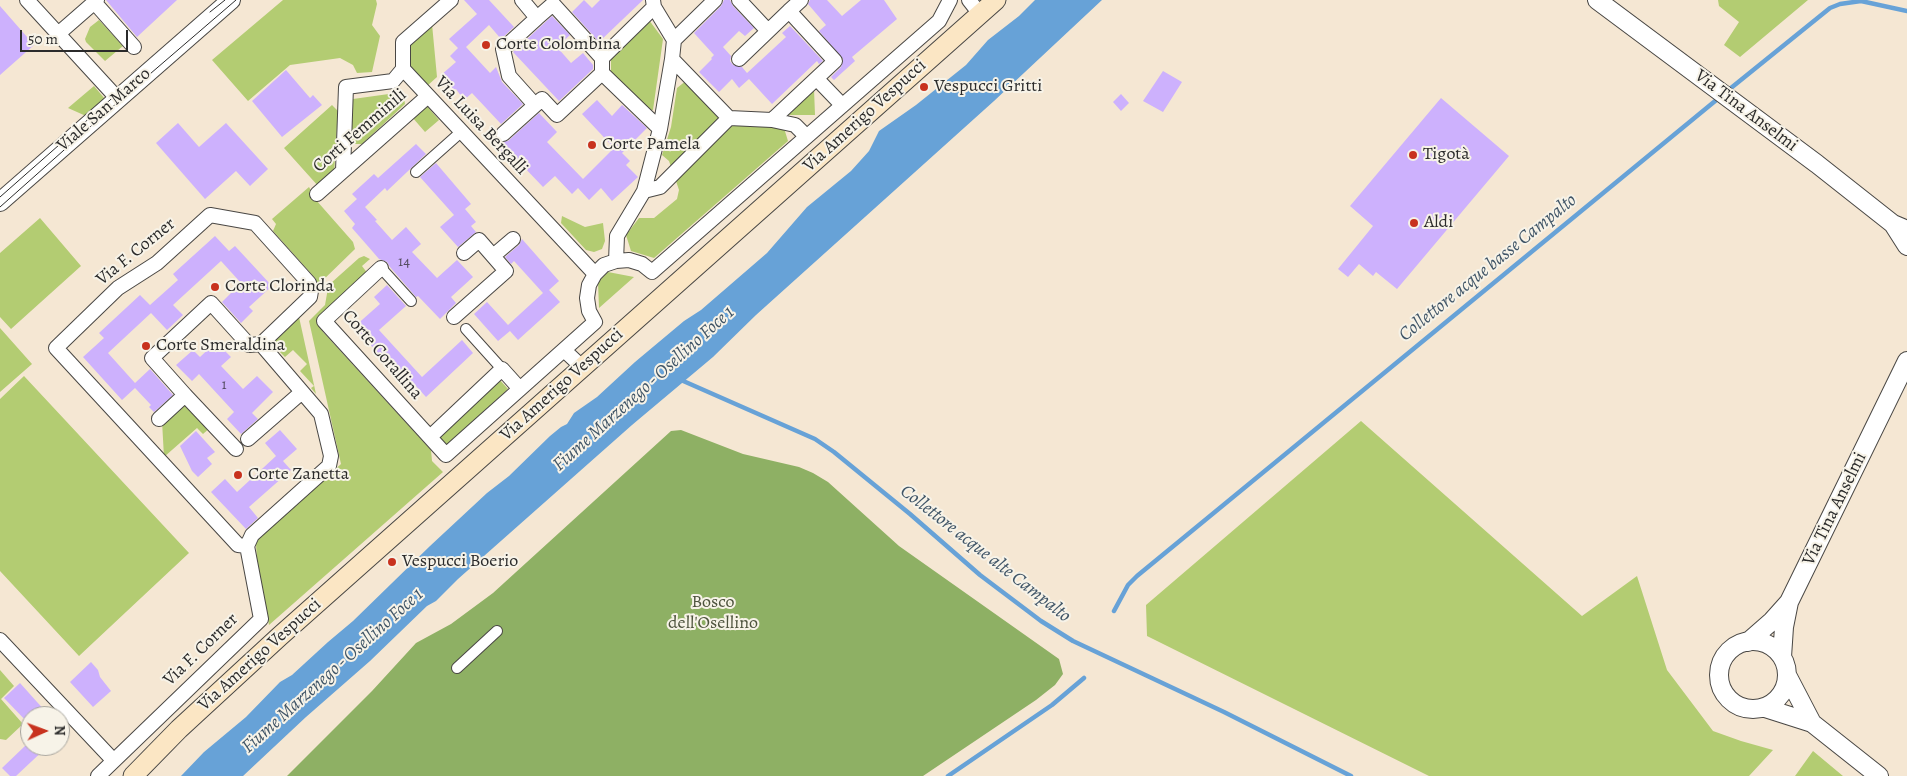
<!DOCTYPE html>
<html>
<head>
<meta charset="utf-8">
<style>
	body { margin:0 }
	#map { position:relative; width:1907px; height:776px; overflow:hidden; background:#f5e7d3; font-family:Alegreya,serif }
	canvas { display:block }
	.north { position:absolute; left:20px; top:706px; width:50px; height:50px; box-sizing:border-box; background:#f7f3e8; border:1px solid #a5a39c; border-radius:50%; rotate:88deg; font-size:14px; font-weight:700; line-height:20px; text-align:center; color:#2b2b2b }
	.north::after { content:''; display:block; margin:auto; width:18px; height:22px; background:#c8321e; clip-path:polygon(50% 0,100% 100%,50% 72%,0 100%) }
	.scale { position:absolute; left:20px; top:30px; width:108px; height:22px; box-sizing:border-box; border:2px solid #2b2b2b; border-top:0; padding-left:6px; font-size:15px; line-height:18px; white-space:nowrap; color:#2b2b2b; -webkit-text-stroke:4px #f7f3e8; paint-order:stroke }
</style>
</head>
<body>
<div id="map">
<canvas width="1907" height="776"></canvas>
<div class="north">N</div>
<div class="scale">50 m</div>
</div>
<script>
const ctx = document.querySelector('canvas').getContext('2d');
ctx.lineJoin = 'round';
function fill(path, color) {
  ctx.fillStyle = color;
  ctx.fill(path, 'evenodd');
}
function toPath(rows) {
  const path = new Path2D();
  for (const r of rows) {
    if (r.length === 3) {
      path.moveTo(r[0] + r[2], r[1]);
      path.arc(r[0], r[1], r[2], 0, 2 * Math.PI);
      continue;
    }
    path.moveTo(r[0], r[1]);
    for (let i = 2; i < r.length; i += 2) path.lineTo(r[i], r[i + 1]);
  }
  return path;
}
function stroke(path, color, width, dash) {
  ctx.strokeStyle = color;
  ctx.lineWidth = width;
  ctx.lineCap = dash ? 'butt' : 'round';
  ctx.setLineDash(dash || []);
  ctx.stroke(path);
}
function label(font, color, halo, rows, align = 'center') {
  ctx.font = font + ' Alegreya,serif';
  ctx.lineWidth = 4;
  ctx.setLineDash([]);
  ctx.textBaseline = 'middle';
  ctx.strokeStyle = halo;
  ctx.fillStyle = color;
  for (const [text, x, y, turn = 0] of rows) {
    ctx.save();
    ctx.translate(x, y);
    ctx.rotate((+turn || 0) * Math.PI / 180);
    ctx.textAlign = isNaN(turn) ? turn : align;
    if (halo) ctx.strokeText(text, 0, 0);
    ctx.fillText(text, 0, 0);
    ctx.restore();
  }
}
fill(toPath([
	[283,0,376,0,377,4,372,25,380,36,372,72,357,73,353,65,340,58,290,65,248,101,212,60],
	[1718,0,1808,0,1740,57,1724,45,1739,22,1719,6],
	[99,20,123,46,105,61,86,42,85,39,90,27],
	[649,20,663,39,653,110,647,110,611,74,611,59],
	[432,24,437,77,427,86,409,67,410,44],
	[687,80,719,118,671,167,669,161,662,155,671,127,677,88],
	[94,86,105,99,86,116,68,108],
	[814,89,815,115,787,115],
	[403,92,405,104,362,144,350,144,353,99],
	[332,105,338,111,334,174,319,187,284,148],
	[426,105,439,120,425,132,412,117],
	[732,125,784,128,788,141,654,258,631,251,626,235,639,218,654,218,677,199,679,190,676,181],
	[309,187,316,200,353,242,355,249,318,285,315,278,273,231,276,224,272,219],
	[562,216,585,227,603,223,605,241,602,249,594,252,586,250,561,223],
	[40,218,81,266,11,329,0,317,0,253],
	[364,256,370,259,362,266,368,274,321,326,323,332,431,450,432,461,443,472,269,625,257,561,256,544,258,539,341,464,309,321,325,305,328,288,331,283,359,258],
	[608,272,634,277,599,308,598,282],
	[299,317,316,394,311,388,314,386,300,371,307,364,293,350,285,357,271,343],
	[0,328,32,364,0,392],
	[24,376,189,553,79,656,0,571,0,399],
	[498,378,508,389,447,446,440,439,442,431],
	[186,399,211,427,203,434,197,428,164,457,162,421],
	[1361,421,1582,616,1637,576,1667,670,1713,731,1741,741,1773,750,1749,776,1429,776,1147,636,1146,605],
	[0,670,14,686,1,699,23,724,6,740,0,739],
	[1813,751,1843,776,1795,776]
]), '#b3cc72');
fill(toPath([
	[681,430,743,454,799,467,813,473,828,482,899,546,1059,659,1063,674,1055,685,1036,700,923,776,287,776,372,691,416,643,451,624,493,593,671,431]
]), '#8eb064');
fill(toPath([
	[1035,0,1102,0,994,101,756,315,713,357,632,425,458,579,436,601,427,606,370,661,306,717,243,776,181,776,204,752,246,717,280,682,292,675,328,642,353,621,430,546,487,493,509,476,550,436,561,427,567,424,574,413,597,397,635,362,684,321,701,310,767,253,807,207,851,171,869,151,879,131,916,105,966,65,988,40,1019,16]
]), '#67a2d7');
stroke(toPath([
	[1726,92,1830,8,1840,4,1861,1,1907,11],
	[681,380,815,439,834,452,910,514,980,575,1041,621,1073,641,1224,712,1351,776],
	[1114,611,1128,585,1137,576,1720,97],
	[948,776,1052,705,1084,678]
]), '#67a2d7', 4.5);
fill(toPath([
	[106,0,177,0,137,37],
	[464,0,489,0,514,27,501,39,489,25,466,47,490,73,496,67,502,82,523,104,501,124,472,93,464,100,456,89,454,90,441,75,456,62,450,56,458,48,449,39,477,14],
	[584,0,592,8,600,0,643,0,599,42,572,12],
	[724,0,730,0,733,6,754,28,745,36,739,31,723,47,731,56,730,61,733,65,742,67,747,73,786,37,782,33,790,26,823,61,819,64,817,61,772,104,749,79,739,88,732,79,719,92,699,72,712,59,711,58,714,55,694,33,721,6],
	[810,0,827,0,842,16,861,0,884,0,897,19,852,57,855,61,834,80,831,77,841,67,843,59,819,31,826,25,808,4],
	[0,6,34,45,0,75],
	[552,16,570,35,557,47,571,63,583,53,593,65,593,69,559,101,513,52],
	[286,70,310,98,313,95,322,105,282,137,252,101],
	[1163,71,1182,82,1163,112,1143,101],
	[1121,94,1129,103,1121,111,1113,102],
	[1441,98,1509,156,1397,289,1376,272,1373,276,1359,264,1348,277,1338,269,1373,226,1350,206],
	[597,100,612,116,622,105,647,128,622,153,630,161,626,165,638,177,612,201,601,188,589,200,578,188,572,194,555,176,543,187,522,165,520,167,508,155,507,157,491,141,495,137,501,142,508,141,539,113,557,132,547,142,583,179,614,148,582,114],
	[178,123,199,147,226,123,268,169,250,186,236,171,205,199,156,143],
	[416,144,426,154,387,191,385,188,365,207,377,220,375,221,392,240,406,227,421,244,412,252,437,278,457,260,473,277,451,297,456,303,440,319,418,296,416,297,390,267,387,262,379,259,373,252,352,228,355,224,344,211,357,199,352,194,374,174,378,178],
	[436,163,471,204,465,209,476,222,471,226,476,232,458,247,440,227,454,215,420,177],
	[215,236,229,251,235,246,272,286,249,307,253,311,241,323,222,302,241,283,221,261,173,305,183,315,167,330,151,313,108,353,135,383,150,369,173,395,154,412,149,407,151,405,135,388,122,400,83,357,104,338,99,333,140,295,150,305,178,280,173,274],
	[522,239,559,281,549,290,560,302,518,340,510,331,498,341,474,314,487,302,508,325,543,293,514,261,511,264,505,257,519,245],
	[387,285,406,306,379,330,422,377,462,340,473,353,426,397,415,385,411,389,354,327,380,304,374,297],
	[216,342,231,357,221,366,243,389,257,376,273,392,252,413,258,419,241,434,227,419,234,412,199,374,192,381,176,365,193,350,200,357],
	[280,430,297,449,283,461,291,470,249,507,258,518,246,529,211,492,225,479,237,492,276,456,265,443],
	[196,431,215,452,207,458,212,464,198,477,192,471,180,446],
	[91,662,98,670,100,677,111,691,93,707,70,682],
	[20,683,37,702,50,716,30,716,30,725,4,698],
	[25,746,48,746,16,776,10,776,2,768]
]), '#cdb1fd');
const pedestrian = toPath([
	[416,172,461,132],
	[381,268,411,301],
	[466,329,502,369],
	[457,668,497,631]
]);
const minor = toPath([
	[27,0,117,98],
	[451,0,403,42,403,69,595,274],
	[522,0,537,18,553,4,602,58],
	[739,0,768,31],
	[969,0,980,14],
	[95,3,134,47],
	[654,7,602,58,602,73,660,129],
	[789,11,801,0],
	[58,34,97,0],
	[674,40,715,0],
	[672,59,729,118],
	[739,59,789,11,835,61,772,120],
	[817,79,842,105],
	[535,105,509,76,503,49,537,18],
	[503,134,542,99,557,115,602,73],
	[343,171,346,87,393,81,403,69],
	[644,191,660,187,729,118,772,120,795,125,806,136],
	[317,194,428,96],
	[493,256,513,239],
	[616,261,617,236,644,191,660,129,672,59,674,40,654,7,653,0],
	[381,268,324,321,446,455,595,322,589,311,587,298,589,285,595,274,604,265,616,261,629,260,642,264,652,272,939,21,950,0],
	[454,317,506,271,479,240,464,253],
	[564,350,582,367],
	[185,395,152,358,211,303,249,345,261,344],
	[159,419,185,395,236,449],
	[430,437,502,369,520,389],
	[248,439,302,392],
	[0,640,113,760],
	[98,776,261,619,247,546,252,535,329,466,331,456,321,414,261,344,310,297,311,291,309,283,255,223,210,215,157,263,118,288,56,348,238,545,247,546]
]);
const tertiary = toPath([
	[1597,0,1817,164,1893,224,1907,230],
	[0,202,231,0],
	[1893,224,1907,246],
	[1753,675,34],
	[1748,642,1772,621,1789,602,1907,361],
	[1782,657,1784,627,1789,602],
	[1787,675,1812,723],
	[1765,708,1812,723,1879,776]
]);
const secondary = toPath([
	[133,776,179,729,280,636,996,0]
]);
stroke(pedestrian, '#494744', 12);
stroke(minor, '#494744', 16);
stroke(tertiary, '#494744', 20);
stroke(secondary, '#494744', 21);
stroke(pedestrian, '#fff', 10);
stroke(minor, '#fff', 14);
stroke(tertiary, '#fff', 18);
stroke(secondary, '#fbe6c4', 19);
stroke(toPath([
	[210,12,225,0],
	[0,197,135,78],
	[0,207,136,86,236,0]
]), '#2b2b2b', 1);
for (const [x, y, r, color] of [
	[486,45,5,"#c8321e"],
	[924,87,5,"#c8321e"],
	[592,145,5,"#c8321e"],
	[1413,155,5,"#c8321e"],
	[1414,223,5,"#c8321e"],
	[215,287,5,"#c8321e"],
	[146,346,5,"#c8321e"],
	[238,475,5,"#c8321e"],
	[392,562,5,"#c8321e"]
]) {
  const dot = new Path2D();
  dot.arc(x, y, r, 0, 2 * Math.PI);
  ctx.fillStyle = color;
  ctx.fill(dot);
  stroke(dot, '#f7f3e8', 2);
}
label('15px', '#544c60', null, [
	["14",404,262],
	["1",224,385]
]);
label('18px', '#2b2b2b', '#f7f3e8', [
	["Corte Colombina",496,45],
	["Vespucci Gritti",934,87],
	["Corte Pamela",602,145],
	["Tigotà",1423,155],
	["Aldi",1424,223],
	["Corte Clorinda",225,287],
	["Corte Smeraldina",156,346],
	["Corte Zanetta",248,475],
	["Vespucci Boerio",402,562]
], 'left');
label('18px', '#2b2b2b', '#f7f3e8', [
	["Viale San Marco",104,110,-41],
	["Via Tina Anselmi",1746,111,37],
	["Via Amerigo Vespucci",865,116,-42],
	["Via Luisa Bergalli",481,126,47],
	["Corti Femminili",360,131,-41],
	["Via F. Corner",136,252,-39],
	["Corte Corallina",382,355,49],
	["Via Amerigo Vespucci",562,385,-42],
	["Via Tina Anselmi",1835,509,-64],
	["Via F. Corner",201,650,-44],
	["Via Amerigo Vespucci",260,655,-42]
]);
label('18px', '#4d533d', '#f7f3e8', [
	["Bosco",713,603],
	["dell'Osellino",713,624]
]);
label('italic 19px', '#405567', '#f7f3e8', [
	["Collettore acque basse Campalto",1488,268,-39],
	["Fiume Marzenego - Osellino Foce 1",644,389,-42],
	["Collettore acque alte Campalto",985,554,38],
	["Fiume Marzenego - Osellino Foce 1",333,671,-42]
]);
</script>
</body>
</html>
